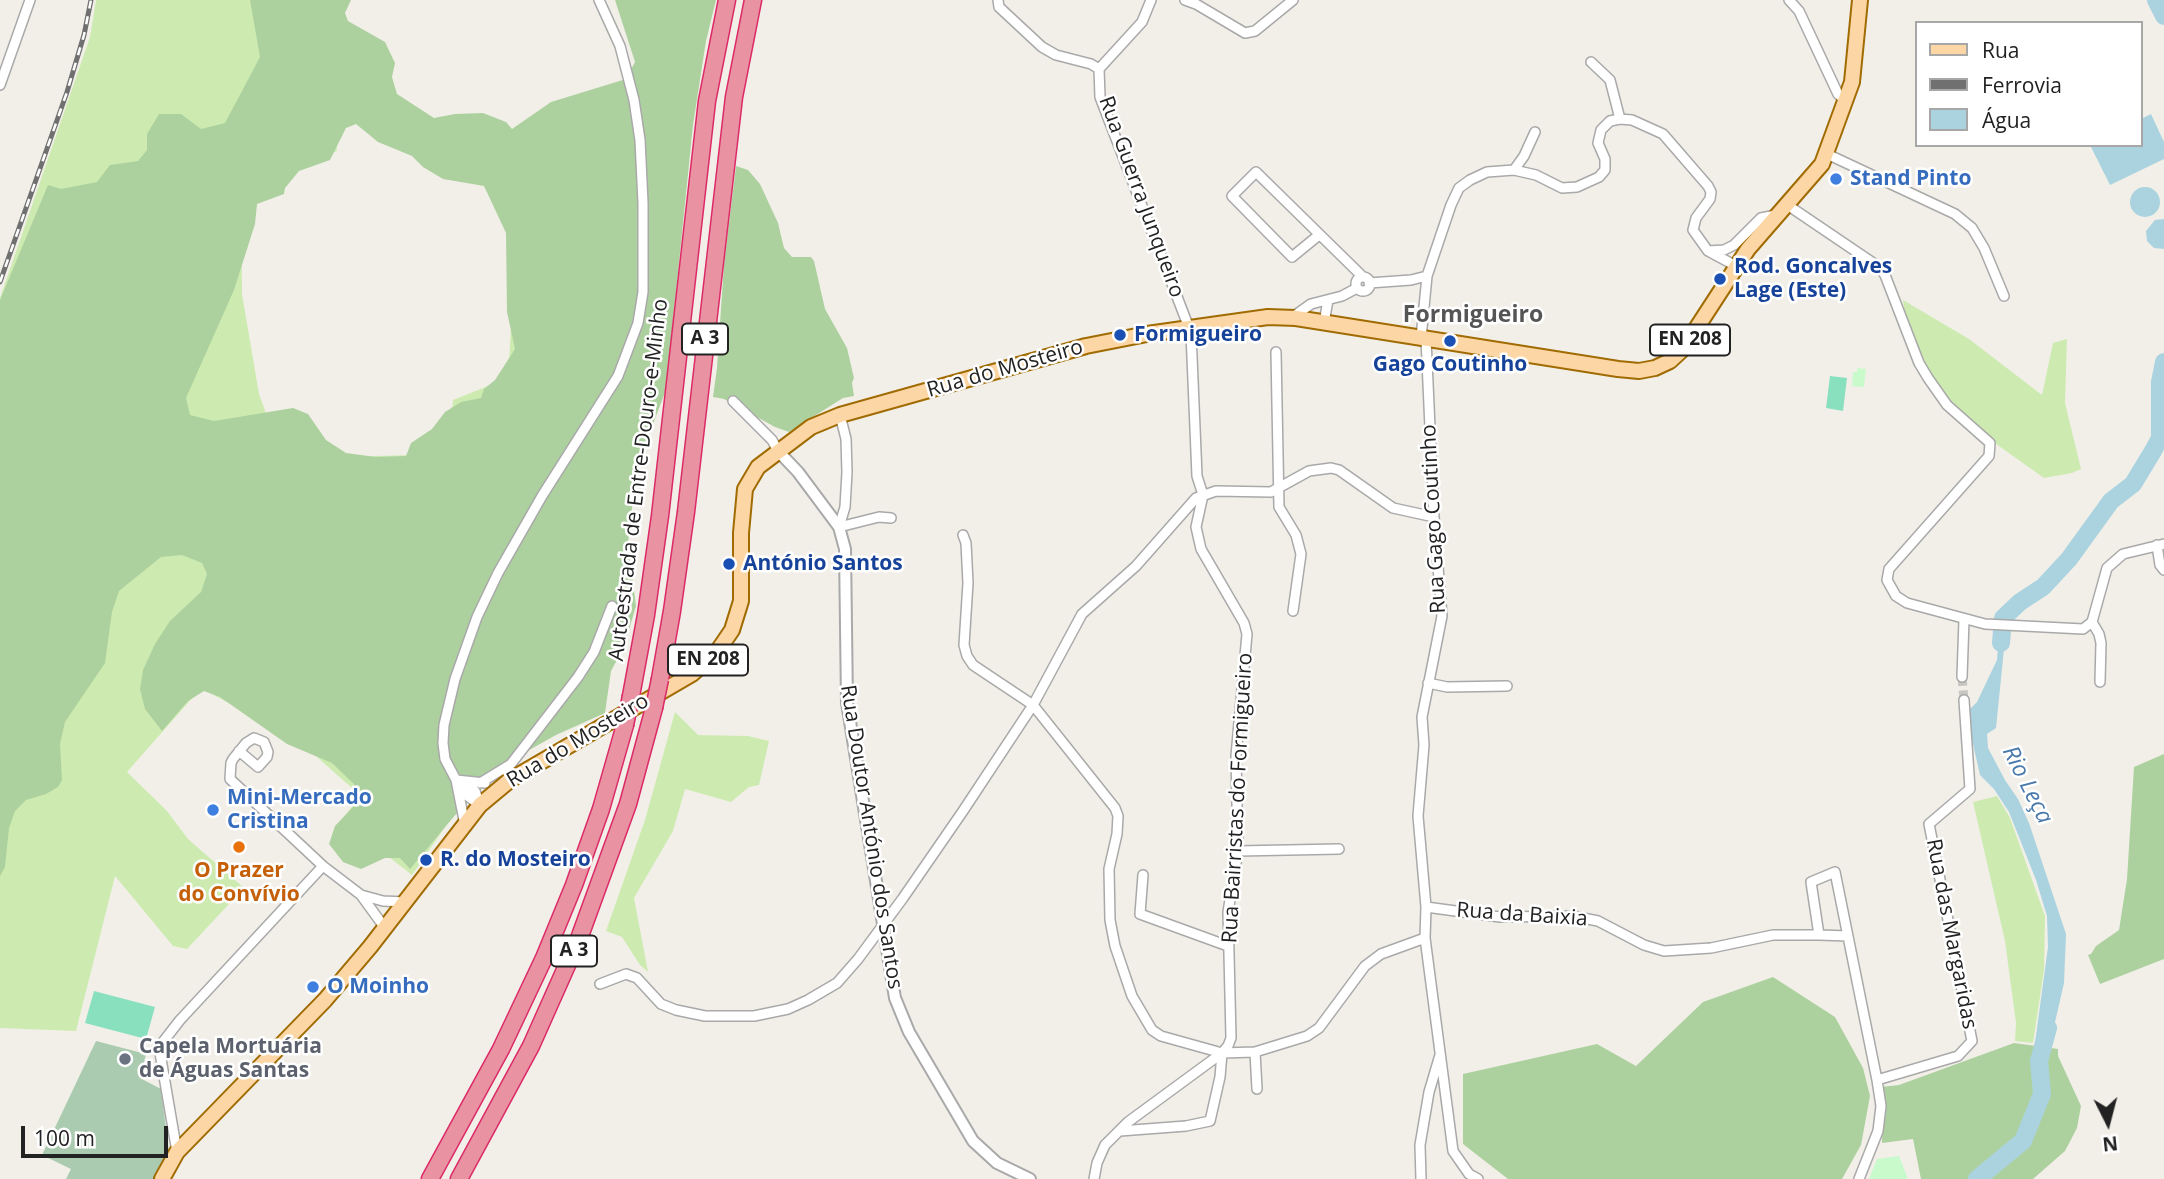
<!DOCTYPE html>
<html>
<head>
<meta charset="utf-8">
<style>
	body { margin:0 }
	#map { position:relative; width:2164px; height:1179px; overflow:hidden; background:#f2efe9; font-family:"Open Sans",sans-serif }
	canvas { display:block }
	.legend { position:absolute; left:1915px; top:21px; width:228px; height:126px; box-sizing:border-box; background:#fff; border:2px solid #a7a7a7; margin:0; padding:9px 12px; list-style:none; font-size:21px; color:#222 }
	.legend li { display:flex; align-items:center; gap:14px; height:35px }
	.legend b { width:35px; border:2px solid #a7a7a7 }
	.north { position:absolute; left:2073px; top:1088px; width:70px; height:70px; -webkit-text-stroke:5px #fff; paint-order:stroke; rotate:174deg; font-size:19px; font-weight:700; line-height:28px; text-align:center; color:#222 }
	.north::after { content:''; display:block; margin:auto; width:24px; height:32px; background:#222; clip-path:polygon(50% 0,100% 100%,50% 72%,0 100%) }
	.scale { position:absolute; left:21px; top:1126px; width:147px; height:32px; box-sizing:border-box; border:4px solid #222; border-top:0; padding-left:9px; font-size:21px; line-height:24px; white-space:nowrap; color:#222; -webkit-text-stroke:5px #fff; paint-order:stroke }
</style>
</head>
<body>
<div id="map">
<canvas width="2164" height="1179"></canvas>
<ul class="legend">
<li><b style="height:9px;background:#fcd6a4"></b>Rua</li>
<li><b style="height:9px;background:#707070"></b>Ferrovia</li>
<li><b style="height:19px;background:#aad3df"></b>Água</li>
</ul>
<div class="north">N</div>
<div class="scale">100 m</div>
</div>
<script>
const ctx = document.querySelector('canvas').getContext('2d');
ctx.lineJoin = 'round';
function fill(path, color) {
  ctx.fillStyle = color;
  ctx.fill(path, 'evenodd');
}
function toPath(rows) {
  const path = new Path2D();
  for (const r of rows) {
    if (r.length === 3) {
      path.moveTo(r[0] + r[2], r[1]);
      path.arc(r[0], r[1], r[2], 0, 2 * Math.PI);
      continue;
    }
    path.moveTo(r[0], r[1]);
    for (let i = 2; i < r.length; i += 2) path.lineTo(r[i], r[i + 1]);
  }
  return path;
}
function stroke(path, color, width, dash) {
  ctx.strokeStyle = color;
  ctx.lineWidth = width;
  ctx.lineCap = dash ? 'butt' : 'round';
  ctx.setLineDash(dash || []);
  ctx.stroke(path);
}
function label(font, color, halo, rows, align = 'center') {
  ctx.font = font + ' "Open Sans",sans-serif';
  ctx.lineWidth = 5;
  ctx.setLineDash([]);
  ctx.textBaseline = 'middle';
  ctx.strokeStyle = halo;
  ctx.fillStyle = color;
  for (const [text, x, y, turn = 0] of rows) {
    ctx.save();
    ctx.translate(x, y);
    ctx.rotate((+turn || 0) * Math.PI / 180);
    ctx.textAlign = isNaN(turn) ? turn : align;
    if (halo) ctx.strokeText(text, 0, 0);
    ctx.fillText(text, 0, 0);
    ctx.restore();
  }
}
fill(toPath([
	[96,0,343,0,323,30,337,151,241,188,242,294,259,394,282,458,419,455,451,426,453,400,508,378,519,194,624,159,452,817,412,875,341,820,361,796,300,742,201,688,127,772,167,811,188,839,244,888,187,949,173,946,115,876,76,1031,0,1028,0,298,90,37],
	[1903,300,1969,339,2042,395,2053,343,2067,339,2065,403,2081,469,2072,473,2044,478,1999,446,1959,412,1931,376,1905,315],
	[675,712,698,735,748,736,769,741,759,785,749,787,731,802,685,789,673,831,634,898,648,972,640,965,622,937,606,931,645,820],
	[1997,796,2010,818,2045,916,2044,970,2033,1043,2015,1041,2016,1023,2005,941,1973,802]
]), '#cdebb0');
fill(toPath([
	[250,0,351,0,345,13,348,21,385,42,395,63,392,77,397,94,434,118,455,114,483,113,506,122,512,129,551,102,626,79,635,62,615,0,716,0,706,41,693,125,666,390,640,458,632,508,628,544,636,606,624,647,611,671,605,713,556,735,492,771,410,869,400,858,385,858,361,869,343,862,329,844,335,826,355,805,354,784,332,763,287,744,220,697,204,691,188,701,162,731,145,709,140,689,143,670,155,644,170,621,201,592,207,574,202,563,182,555,161,557,119,591,112,612,105,663,65,722,60,744,62,780,58,787,46,794,26,800,15,811,9,828,5,867,0,876,0,300,48,185,61,189,97,182,110,165,138,161,147,150,147,134,159,114,181,114,201,129,225,123,260,57],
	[356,124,378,142,412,156,423,167,443,179,484,186,506,233,507,312,515,349,495,380,484,389,481,398,461,402,445,412,432,429,411,443,406,456,376,457,346,453,326,440,308,414,293,408,214,421,190,415,186,398,234,290,255,224,257,204,284,194,285,188,299,171,330,160,346,128],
	[736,166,748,170,760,184,778,223,784,248,792,257,811,257,814,261,825,309,847,348,854,378,852,383,854,396,843,398,789,432,775,427,724,399,713,397,717,368,724,264],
	[2164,754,2164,959,2100,984,2088,955,2091,954,2096,946,2119,930,2127,879,2134,767],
	[1773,977,1835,1017,1863,1068,1870,1096,1861,1145,1842,1179,1508,1179,1463,1144,1463,1074,1597,1044,1636,1066,1703,1002],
	[2014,1043,2058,1049,2058,1056,2081,1106,2077,1128,2065,1151,2033,1179,1921,1179,1913,1139,1882,1143,1883,1108,1881,1087,1899,1085]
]), '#add19e');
fill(toPath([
	[96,1041,146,1054,140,1078,161,1089,169,1152,154,1179,66,1179,71,1169,42,1155]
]), '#aacbaf');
fill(toPath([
	[1857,368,1866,369,1864,387,1852,386,1853,372,1857,372],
	[1899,1156,1908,1179,1869,1179,1877,1159]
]), '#c8facc');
fill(toPath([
	[1830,376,1847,378,1843,411,1826,408],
	[94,991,155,1007,146,1039,85,1023]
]), '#88e0be');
fill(toPath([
	[2151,114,2164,142,2164,159,2110,185,2090,145,2141,145,2141,119],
	[2145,202,15],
	[2164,219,2164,249,2154,248,2147,241,2146,231,2155,220],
	[1996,629,2006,629,1996,728,1987,734,1988,748,2005,780,2018,799,2029,823,2066,934,2064,983,2047,1057,2035,1043,2048,947,2047,916,2036,880,2009,812,1994,789,1980,775,1971,735,1969,710,1977,702,1997,660,1999,634]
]), '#aad3df');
stroke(toPath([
	[2156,0,2164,16],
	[2001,643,2003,618,2020,602,2043,587,2069,559,2111,501,2133,484,2153,451,2160,438,2160,382,2164,362],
	[1977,1179,2023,1141,2042,1094,2039,1061,2048,1028]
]), '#aad3df', 18);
stroke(toPath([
	[1962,677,1964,700]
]), '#c8c6c1', 9, [9, 4.5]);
const minor = toPath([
	[998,0,999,7,1042,47,1056,55,1091,64,1099,69],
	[1185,0,1196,4,1245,33,1255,31,1293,0],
	[1789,0,1799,11,1838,94,1846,101],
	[1591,62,1610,80,1620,119],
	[0,85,30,0],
	[1827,154,1955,214,1972,228,1984,248,2004,296],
	[1514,170,1524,156,1535,132],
	[1786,204,1879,267,1885,275,1919,363,1928,378,1947,405,1990,443,1989,456,1889,569,1887,580,1896,596,1907,603,1985,624,2083,629,2092,622,2107,568,2123,554,2164,544],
	[1319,235,1292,257,1232,196,1256,172,1363,277],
	[1710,252,1736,266],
	[1363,284,7],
	[1369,283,1411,280,1427,276],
	[1296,318,1297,314,1311,304,1342,296,1357,288],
	[1324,323,1328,300],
	[1421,338,1427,276,1451,205,1459,188,1470,180,1487,172,1514,170,1536,175,1562,188,1577,187,1599,177,1605,170,1605,159,1598,143,1601,130,1610,121,1620,119,1632,120,1663,134,1708,186,1711,192,1710,199,1696,218,1693,230,1708,251,1724,250,1734,245,1761,218,1776,215],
	[1426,339,1434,517,1442,616,1422,717,1424,745,1418,816,1426,907,1425,938,1453,1151,1469,1174,1478,1179],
	[1276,352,1279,507,1296,535,1301,554,1293,611],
	[733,401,772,440,778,451],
	[840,415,846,439,847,472,845,507,839,527,879,517,891,518],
	[963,535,966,543,968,583,964,645,967,656,973,665,1033,705,1115,808,1118,816,1117,834,1109,869,1110,920,1115,946,1132,996,1152,1030,1161,1036,1222,1053,1255,1052,1307,1036,1319,1028,1365,966,1381,954,1425,938],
	[2157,545,2160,565,2164,570],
	[2092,622,2099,634,2101,643,2100,682],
	[1962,677,1964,620],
	[1428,683,1447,687,1507,686],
	[239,751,258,767,267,757,268,752,264,742,254,738,246,743,233,759,231,763,230,779,323,866,361,895],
	[456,780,485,783],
	[461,782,475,791,480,805],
	[480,783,511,764,578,677,594,652,612,606],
	[458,789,480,805],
	[465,825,456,780,445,759,443,743,444,725,455,679,477,617,498,573,542,496,618,376,638,323,643,292,643,203,640,140,634,100,620,46,599,0],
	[1238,851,1339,849],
	[1143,875,1140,914,1228,946],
	[1426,907,1500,917,1573,916,1598,921,1644,945,1664,951,1711,948,1773,935,1819,935],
	[385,928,361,895,383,901,405,902],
	[1848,936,1819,935,1811,882,1835,872,1877,1080,1881,1106,1878,1131,1859,1179],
	[600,984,626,974,637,978,661,1004,676,1010,705,1016,754,1016,788,1009,808,1000,837,983,858,959,903,898,963,811,1033,705,1082,614,1136,566,1196,498,1216,491,1271,492,1309,471,1331,468,1339,470,1393,508,1434,517],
	[1255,1052,1257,1089],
	[1877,1080,1958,1056,1972,1041,1929,824,1970,789,1964,700],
	[1120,1131,1186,1126,1210,1121,1220,1077,1222,1053],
	[177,1152,159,1047,180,1020,323,866],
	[1094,1179,1097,1163,1105,1145,1128,1122,1222,1053,1228,1046,1231,1038,1228,912,1238,851,1236,756,1247,634,1244,623,1201,549,1196,527,1203,495,1197,476,1191,333,1100,97,1099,69,1142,22,1151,0],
	[1421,1179,1420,1145,1429,1092,1440,1055]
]);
const tertiary = toPath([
	[778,451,798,472,839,527,845,549,847,703,895,998,909,1032,973,1141,997,1163,1030,1179]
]);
const primary = toPath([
	[162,1179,177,1152,325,1000,370,947,480,805,510,780,692,674,717,652,732,630,741,601,741,533,745,489,758,467,811,427,840,415,1086,346,1147,334,1268,317,1296,318,1618,369,1639,371,1655,368,1670,361,1683,349,1748,249,1822,164,1852,82,1860,0]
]);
const motorway = toPath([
	[660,679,672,611,686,512,734,97,753,0],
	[631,696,646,615,660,516,707,101,727,0],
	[430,1179,501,1049,544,958,574,885,601,809,625,725],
	[459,1179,531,1046,580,936,628,804,654,708]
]);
stroke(minor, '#a9a9a9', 12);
stroke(tertiary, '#a9a9a9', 14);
stroke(primary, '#a06b00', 18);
stroke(motorway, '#dc2a67', 19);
stroke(minor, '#fff', 9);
stroke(tertiary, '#fff', 10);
stroke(primary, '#fcd6a4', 14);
stroke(motorway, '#e892a2', 16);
const rail = toPath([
	[0,282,67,92,84,35,91,0]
]);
stroke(rail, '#707070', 5);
stroke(rail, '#fff', 2.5, [8]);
const motorwayBridge = toPath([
	[654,708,660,679],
	[625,725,631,696]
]);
stroke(motorwayBridge, '#dc2a67', 19, []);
stroke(motorwayBridge, '#e892a2', 16);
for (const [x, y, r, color] of [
	[1836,179,7,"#3f7fe0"],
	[1720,279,7,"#1a4fb4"],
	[1120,335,7,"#1a4fb4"],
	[1450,341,7,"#1a4fb4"],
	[729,564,7,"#1a4fb4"],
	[213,810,7,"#3f7fe0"],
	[239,847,7,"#e8710a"],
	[426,860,7,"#1a4fb4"],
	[313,987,7,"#3f7fe0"],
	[125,1059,7,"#6b7280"]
]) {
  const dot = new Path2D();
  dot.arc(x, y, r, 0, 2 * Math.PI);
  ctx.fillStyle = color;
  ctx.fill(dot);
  stroke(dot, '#fff', 2.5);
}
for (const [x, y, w] of [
	[705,339,46],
	[1690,340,80],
	[708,660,80],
	[574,951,46]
]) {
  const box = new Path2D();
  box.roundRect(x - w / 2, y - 15.5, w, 31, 5);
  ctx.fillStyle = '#fff';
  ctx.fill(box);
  stroke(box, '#222', 2);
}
label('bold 19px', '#222', null, [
	["A 3",705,339],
	["EN 208",1690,340],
	["EN 208",708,660],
	["A 3",574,951]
]);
label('bold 21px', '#366cbe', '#fff', [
	["Stand Pinto",1850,179],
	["Mini-Mercado",227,798],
	["Cristina",227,822],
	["O Moinho",327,987]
], 'left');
label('21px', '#222', '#fff', [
	["Rua Guerra Junqueiro",1141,197,70],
	["Rua do Mosteiro",1005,369,-16],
	["Autoestrada de Entre-Douro-e-Minho",639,480,-83],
	["Rua Gago Coutinho",1434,519,-93],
	["Rua do Mosteiro",578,741,-31],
	["Rua Bairristas do Formigueiro",1238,798,-87],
	["Rua Doutor António dos Santos",871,837,81],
	["Rua da Baixia",1522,915,4],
	["Rua das Margaridas",1951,934,79]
]);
label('bold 21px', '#164399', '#fff', [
	["Rod. Goncalves",1734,267],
	["Lage (Este)",1734,291],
	["Formigueiro",1134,335],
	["Gago Coutinho",1450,365,"center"],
	["António Santos",743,564],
	["R. do Mosteiro",440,860]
], 'left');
label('bold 21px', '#c56008', '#fff', [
	["O Prazer",239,871],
	["do Convívio",239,895]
]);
label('bold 21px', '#5b616d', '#fff', [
	["Capela Mortuária",139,1047],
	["de Águas Santas",139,1071]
], 'left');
label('bold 23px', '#555', '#fff', [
	["Formigueiro",1473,315]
]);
label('italic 23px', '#4a7aab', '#fff', [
	["Rio Leça",2027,785,63]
]);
</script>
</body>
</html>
